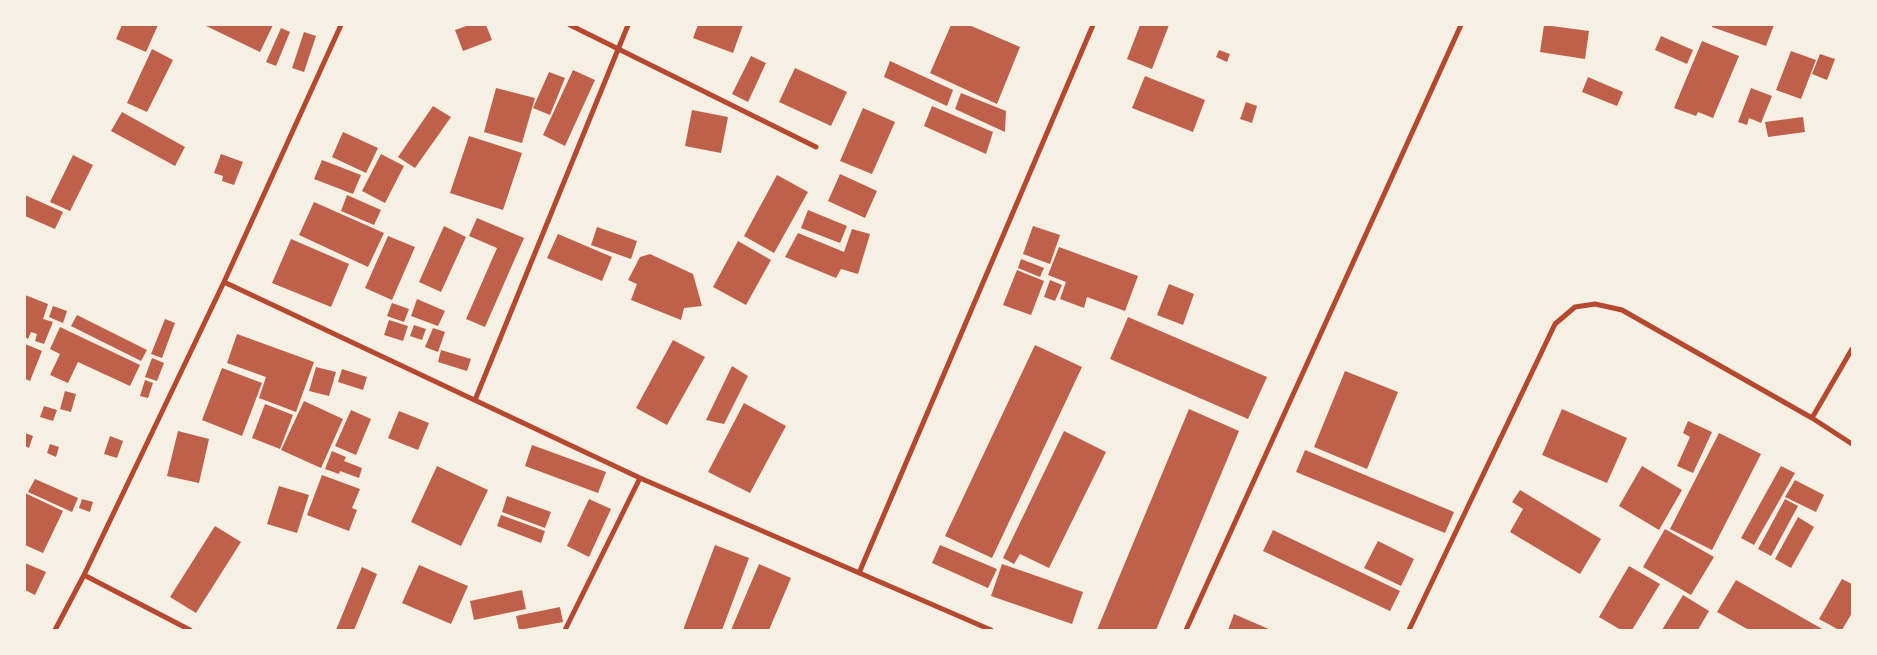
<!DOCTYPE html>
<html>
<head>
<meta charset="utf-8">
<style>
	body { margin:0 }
	#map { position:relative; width:1877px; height:655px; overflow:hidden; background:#f6efe4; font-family:Literata,serif }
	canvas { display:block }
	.frame { position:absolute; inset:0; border:26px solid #f6efe4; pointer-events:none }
</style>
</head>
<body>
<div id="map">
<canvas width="1877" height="655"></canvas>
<div class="frame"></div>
</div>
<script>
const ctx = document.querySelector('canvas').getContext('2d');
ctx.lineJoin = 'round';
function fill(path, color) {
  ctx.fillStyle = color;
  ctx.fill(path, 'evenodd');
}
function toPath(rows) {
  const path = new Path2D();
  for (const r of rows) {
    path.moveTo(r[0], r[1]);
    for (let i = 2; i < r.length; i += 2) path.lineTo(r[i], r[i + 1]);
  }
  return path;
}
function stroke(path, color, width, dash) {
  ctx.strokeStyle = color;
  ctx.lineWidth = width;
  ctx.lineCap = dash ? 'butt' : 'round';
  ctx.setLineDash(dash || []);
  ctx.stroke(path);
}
fill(toPath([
	[122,25,158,25,146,52,116,39],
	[204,25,273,25,260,52],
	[469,25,486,25,492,40,463,51,455,30],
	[698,25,743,25,733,53,693,38],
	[951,25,969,25,1020,47,997,104,930,73],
	[1140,25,1169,25,1152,69,1127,59],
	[1544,25,1589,31,1585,59,1540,52],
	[1712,25,1774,25,1766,46,1712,27],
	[281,28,290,32,276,66,266,62],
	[304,32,316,36,304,72,292,68],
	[1661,36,1693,50,1687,64,1655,50],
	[1702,41,1739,56,1713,118,1698,112,1696,116,1674,108],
	[152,49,173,60,147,112,127,103],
	[1219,50,1230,54,1227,62,1216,57],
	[1791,51,1816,60,1801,99,1776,90],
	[1820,54,1835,59,1827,80,1812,74],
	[751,56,766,63,748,102,732,94],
	[890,61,953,90,947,106,884,77],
	[795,68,847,92,831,126,779,102],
	[573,70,595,80,565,146,543,135],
	[549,72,565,78,550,115,533,108],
	[1145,76,1205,100,1193,132,1132,108],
	[1588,77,1623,92,1617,106,1582,92],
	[496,88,535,98,522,143,484,132],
	[1751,88,1772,96,1761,123,1749,118,1747,125,1738,122],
	[961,93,1006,111,1005,132,955,109],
	[1246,102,1257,106,1252,123,1240,119],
	[433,106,451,117,415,168,398,157],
	[932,106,993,132,986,154,924,126],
	[863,108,895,122,872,174,840,161],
	[692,110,728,117,721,153,685,146],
	[122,112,185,147,175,166,111,131],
	[1803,117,1805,132,1768,137,1765,122],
	[343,132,378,148,366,173,332,157],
	[469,136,522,153,503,210,450,193],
	[221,154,243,162,234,185,222,181,223,176,214,173],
	[381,154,404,166,385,203,362,191],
	[73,155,93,165,70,211,50,202],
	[322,160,361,175,353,194,314,179],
	[840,174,877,191,865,218,828,201],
	[777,175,808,192,774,253,744,236],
	[25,195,63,212,55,229,25,216],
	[347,195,381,210,374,225,341,211],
	[314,202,384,233,368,267,299,235],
	[808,210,847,226,840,243,801,228],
	[477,218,524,238,485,327,466,319,497,248,469,236],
	[444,226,466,237,441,292,419,282],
	[1033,226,1060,235,1050,264,1023,254],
	[597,227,637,241,631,259,591,245],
	[852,229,870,234,858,274,841,269,836,278,785,257,798,233,844,252],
	[558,234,612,257,602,281,547,258],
	[388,236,415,247,392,300,365,288],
	[291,239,349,264,331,307,272,283],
	[738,241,771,260,746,305,713,287],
	[1059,247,1138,276,1125,311,1087,297,1084,308,1060,299,1066,282,1048,275],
	[650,254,693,274,702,306,684,308,681,320,631,300,637,284,628,280,640,257],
	[1021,259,1044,268,1040,277,1018,268],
	[1017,270,1044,281,1031,315,1003,305],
	[1050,280,1062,285,1055,301,1044,297],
	[1169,284,1194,294,1183,325,1157,315],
	[25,295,48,304,43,319,53,322,44,344,35,341,37,334,31,332,28,339,25,337],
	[417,299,445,311,438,326,411,316],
	[392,303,409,309,404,322,387,316],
	[53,306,67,311,63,323,49,317],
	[77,315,147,350,141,361,71,326],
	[1128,317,1267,377,1248,419,1110,359],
	[165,319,175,323,162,358,151,354],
	[389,320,408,326,403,341,384,335],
	[414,325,426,329,422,340,410,336],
	[60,327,140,365,130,386,78,362,68,383,50,375,60,354,50,349],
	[433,328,445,332,438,352,425,347],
	[237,334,314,362,296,412,259,398,266,377,227,363],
	[673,340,705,357,667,425,636,408],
	[25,344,42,351,30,381,25,379],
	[1035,345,1082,367,992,558,945,536],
	[441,350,471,359,467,371,438,362],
	[152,358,164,363,157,381,145,377],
	[732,366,748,376,724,424,706,420],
	[316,367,336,372,329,396,309,391],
	[222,368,262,383,242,436,202,420],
	[342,369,367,377,363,390,338,382],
	[1345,371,1398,392,1367,469,1314,447],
	[145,380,153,383,148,398,140,396],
	[65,391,76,394,71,412,60,409],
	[304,401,343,419,321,468,281,450],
	[744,403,786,426,750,493,708,472],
	[265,404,293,415,280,449,252,438],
	[44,406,57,410,53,421,40,417],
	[1189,409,1239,431,1156,630,1097,630],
	[1562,409,1627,438,1607,483,1542,455],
	[351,410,371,419,356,455,335,446],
	[399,411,429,423,418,450,388,438],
	[1688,421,1712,432,1693,473,1677,466,1690,437,1683,433],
	[178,431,209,439,199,483,167,476],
	[1064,431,1106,452,1049,568,1020,554,1014,564,1003,558],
	[25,433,33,436,29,448,25,446],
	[1719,433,1761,454,1712,550,1670,529],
	[110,436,123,441,117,458,104,454],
	[50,444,59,447,56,457,47,453],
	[532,445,606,472,598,493,525,466],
	[1305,450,1454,512,1445,533,1296,472],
	[332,451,346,457,344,461,362,468,359,478,340,471,339,474,325,469],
	[437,466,488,490,461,546,411,522],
	[1642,466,1682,490,1659,530,1619,506],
	[1781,466,1795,473,1754,545,1741,538],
	[322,475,360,489,352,508,357,510,349,531,307,515],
	[35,479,78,498,72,512,28,492],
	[1795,480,1824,495,1816,512,1785,497],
	[279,486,309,495,297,533,267,524],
	[1520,490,1601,539,1580,574,1510,532,1523,509,1512,502],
	[25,493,63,511,43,553,25,545],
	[507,496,551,512,545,528,502,512],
	[82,499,93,502,90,512,79,508],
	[589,499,611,509,589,557,567,546],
	[1785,499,1798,506,1771,556,1758,549],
	[501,515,545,531,541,543,497,526],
	[1798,517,1814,527,1791,568,1775,559],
	[215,526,241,542,196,613,170,597],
	[1665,529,1714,557,1691,595,1643,567],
	[1273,530,1400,591,1390,611,1263,551],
	[1378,541,1414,559,1401,586,1364,568],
	[715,545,749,558,722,630,683,630],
	[940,545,997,569,988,588,932,563],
	[25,563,46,572,35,595,25,590],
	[759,564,791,578,769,630,731,630],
	[1002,564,1083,592,1072,624,991,596],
	[419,565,468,586,451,624,402,603],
	[1629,566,1660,584,1632,630,1621,630,1599,617],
	[362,567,377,574,354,630,336,630],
	[1842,579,1852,584,1852,613,1842,630,1839,630,1819,619],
	[1736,580,1824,630,1749,630,1717,612],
	[522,590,526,609,474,620,470,601],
	[1683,595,1709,611,1698,630,1662,630],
	[560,607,563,622,519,630,516,616],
	[1234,614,1271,630,1228,630]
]), '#bf614a');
stroke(toPath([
	[570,25,816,147],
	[224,282,640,478,991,630],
	[475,400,628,25],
	[1812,418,1852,349],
	[859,573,1093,25],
	[84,575,190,630],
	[55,630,84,575,224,282,341,25],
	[565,630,640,478],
	[1186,630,1461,25],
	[1409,630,1555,324,1575,307,1595,304,1622,310,1812,418,1852,444]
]), '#b5482f', 5);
</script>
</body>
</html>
